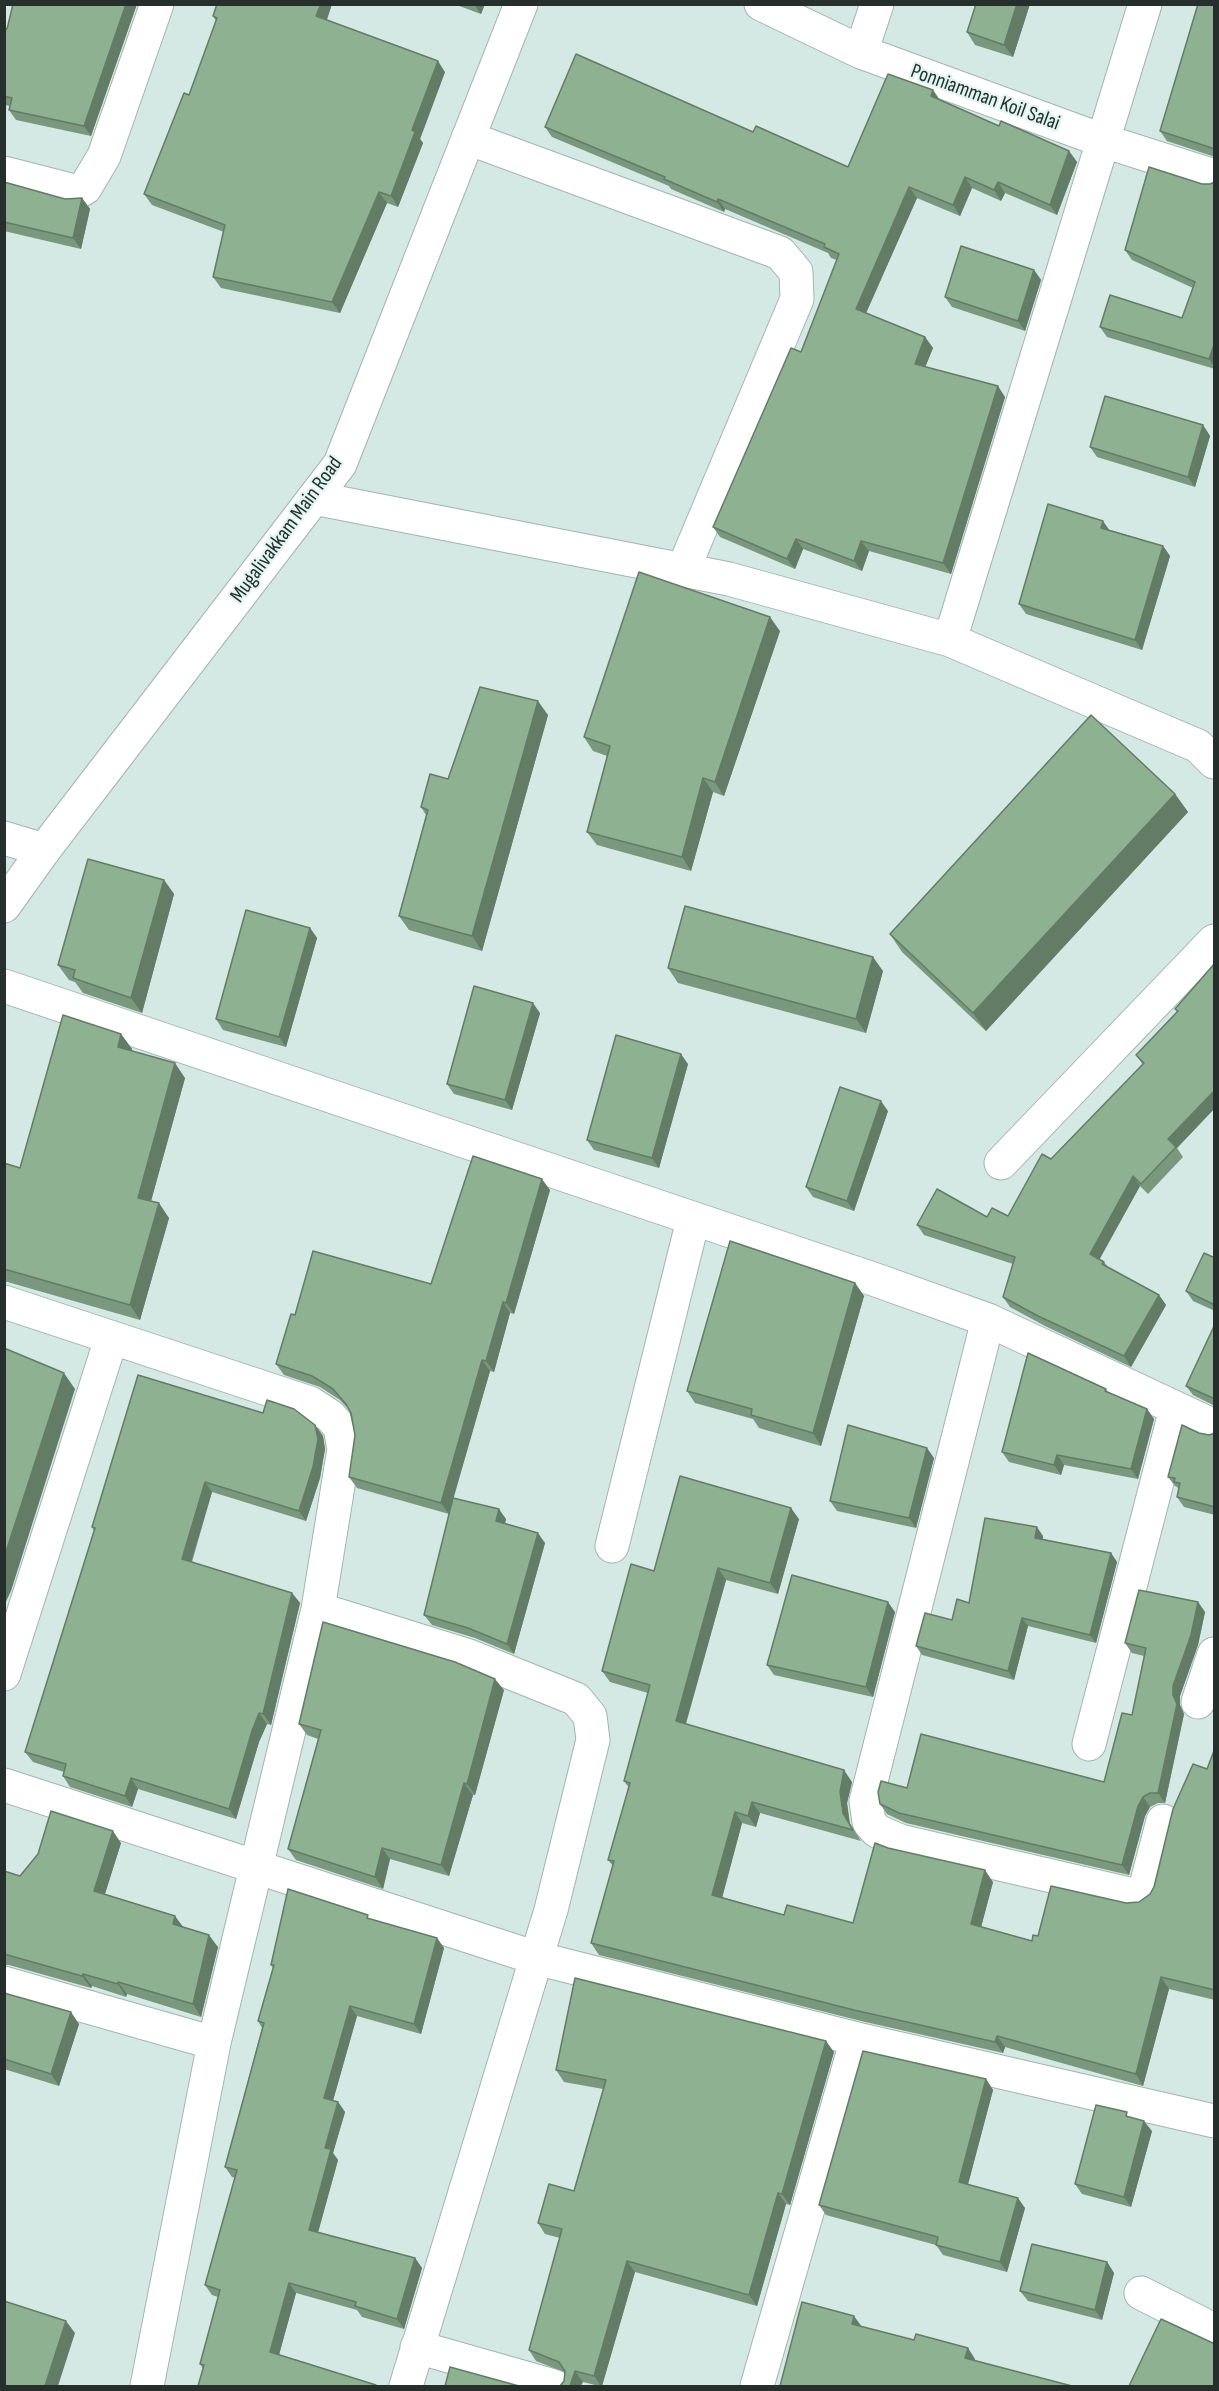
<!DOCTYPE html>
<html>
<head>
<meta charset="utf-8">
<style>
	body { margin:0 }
	#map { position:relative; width:1219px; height:2391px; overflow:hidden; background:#d4e9e4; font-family:"Sofia Sans Condensed",sans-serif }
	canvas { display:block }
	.frame { position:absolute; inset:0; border:6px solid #272f2d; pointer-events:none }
</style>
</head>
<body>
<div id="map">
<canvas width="1219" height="2391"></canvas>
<div class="frame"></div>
</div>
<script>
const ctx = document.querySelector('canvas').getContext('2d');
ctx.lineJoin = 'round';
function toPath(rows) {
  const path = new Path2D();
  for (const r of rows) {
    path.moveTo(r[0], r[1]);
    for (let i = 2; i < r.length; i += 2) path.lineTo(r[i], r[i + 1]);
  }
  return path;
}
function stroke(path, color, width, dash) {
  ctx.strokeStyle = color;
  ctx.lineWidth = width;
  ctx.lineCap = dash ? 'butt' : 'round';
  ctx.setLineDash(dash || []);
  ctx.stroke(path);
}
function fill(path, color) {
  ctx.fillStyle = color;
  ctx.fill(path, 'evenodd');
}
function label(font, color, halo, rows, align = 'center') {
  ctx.font = font + ' "Sofia Sans Condensed",sans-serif';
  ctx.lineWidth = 4.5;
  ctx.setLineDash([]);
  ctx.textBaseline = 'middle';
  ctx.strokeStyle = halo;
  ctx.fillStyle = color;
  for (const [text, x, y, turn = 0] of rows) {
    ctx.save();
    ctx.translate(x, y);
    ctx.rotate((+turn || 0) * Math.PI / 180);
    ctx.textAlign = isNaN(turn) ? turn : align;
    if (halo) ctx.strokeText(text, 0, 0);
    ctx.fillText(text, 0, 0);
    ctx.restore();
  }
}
const minor = toPath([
	[761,4,861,52,1104,141,1214,176],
	[861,52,877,4],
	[468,138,780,253,796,272,797,299,683,570],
	[4,173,78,192,85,188,104,156,157,4],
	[314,498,729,579,950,640,1198,746,1214,762],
	[950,640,1145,4],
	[4,838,44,850],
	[4,986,876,1280,988,1320,866,1801,869,1822,877,1831,900,1841,1138,1896,1144,1893,1163,1821],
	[1001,1163,1214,941],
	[4,1302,310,1403,330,1416,340,1427,344,1449,318,1609,214,2043,147,2386],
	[988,1320,1214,1426],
	[612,1546,693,1220],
	[318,1609,469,1656,576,1699,590,1716,593,1740,551,1910,406,2386],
	[4,1674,111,1339],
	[1198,1702,1214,1654],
	[1089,1744,1176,1409],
	[4,1785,536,1958,857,2039,1214,2121],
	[4,1983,214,2043],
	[1141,2293,1214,2330],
	[417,2347,554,2386],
	[757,2386,857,2039]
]);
const tertiary = toPath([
	[4,906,44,850,340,464,521,4]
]);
stroke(minor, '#a1b5b1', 35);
stroke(tertiary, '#a1b5b1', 35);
stroke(minor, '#fff', 33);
stroke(tertiary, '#fff', 33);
fill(toPath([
	[13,4,137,4,91,136,16,120,9,110,10,106,4,105,4,28,7,29],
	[332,4,327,20,445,72,420,139,423,143,398,207,387,203,340,313,221,288,213,277,224,232,152,205,144,194,189,95,216,21,213,16],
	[454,4,485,4,481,14],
	[1030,4,1013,57,975,45,967,32],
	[1215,4,1215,157,1167,141,1160,131],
	[933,90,940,100,999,126,1069,151,1077,162,1057,215,1005,193,1001,201,972,188,960,216,917,198,866,313,925,337,933,348,925,367,1005,397,951,574,869,551,862,571,803,549,795,569,720,537,713,527,801,352,837,260,831,258,828,253,725,209,724,212,671,189,669,186,552,137,545,127,753,132,848,167],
	[4,182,65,199,82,198,90,209,81,249,4,231],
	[1215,182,1215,369,1107,337,1100,327,1182,318,1193,288,1132,260,1125,250,1202,184,1210,184],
	[1034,270,1041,280,1025,331,952,307,945,297],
	[1203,425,1210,436,1195,487,1097,457,1090,447],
	[1110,530,1163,546,1170,556,1142,650,1026,614,1019,604],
	[780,631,724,796,713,792,691,871,597,845,587,832,607,756,593,751,584,737],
	[548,715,482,951,409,930,399,916,426,815,421,807,448,779],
	[1175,794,1188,812,986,1031,902,952,890,934],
	[164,880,174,894,142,1013,83,993,75,982,69,980,58,965],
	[310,928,317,938,286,1047,223,1030,216,1019],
	[1215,963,1215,1108,1177,1148,1183,1157,1148,1194,1140,1186,1099,1259,1104,1262,1108,1267,1159,1295,1166,1305,1131,1367,1045,1326,1010,1307,1003,1297,1013,1264,924,1235,917,1225,987,1217,1008,1216,1051,1159,1143,1065,1136,1055,1177,1012,1175,1009],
	[668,968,883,971,866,1033,678,983],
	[540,1013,512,1110,454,1094,447,1084],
	[121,1034,132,1049,131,1051,185,1078,151,1201,169,1218,140,1320,4,1281,4,1163,20,1168],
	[688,1064,659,1168,594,1150,587,1140],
	[888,1111,854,1211,813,1197,806,1187],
	[550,1190,514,1314,510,1313,494,1372,490,1371,453,1498,506,1519,505,1524,545,1543,514,1654,475,1638,432,1625,424,1615,452,1503,449,1514,357,1488,349,1477,355,1435,349,1410,340,1400,320,1387,284,1375,276,1364,295,1315,431,1284],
	[1215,1258,1215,1311,1193,1301,1186,1291],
	[855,1283,864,1296,821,1446,759,1428,753,1419,695,1403,687,1391],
	[1215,1324,1215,1406,1193,1395,1186,1386],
	[1106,1389,1108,1392,1147,1409,1154,1419,1138,1479,1064,1465,1061,1475,1009,1462,1002,1452],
	[263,1413,315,1425,323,1436,325,1449,320,1478,306,1521,212,1492,192,1562,292,1593,300,1603,271,1725,267,1724,259,1742,236,1819,138,1789,132,1807,70,1787,63,1776,64,1772,33,1762,25,1752,94,1531,92,1527],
	[1199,1433,1209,1435,1215,1433,1215,1515,1184,1507,1177,1497,1179,1489,1177,1487,1175,1486,1168,1477],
	[934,1458,916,1528,837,1511,830,1501],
	[799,1519,778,1594,726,1580,686,1724,852,1782,847,1803,850,1825,861,1841,760,1813,756,1827,742,1823,722,1897,784,1915,853,1923,888,1848,993,1882,981,1927,1032,1941,1038,1936,1126,1903,1139,1902,1150,1894,1207,1769,1215,1748,1215,2000,1169,1989,1143,2086,1005,2047,1003,2053,861,2021,599,1955,591,1943,613,1866,608,1860,629,1788,624,1781,648,1693,610,1682,602,1671,654,1571],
	[1043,1536,1043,1539,1111,1553,1117,1562,1096,1643,1028,1626,1014,1680,922,1655,916,1646,952,1620,969,1603],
	[1198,1602,1205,1612,1198,1645,1180,1696,1180,1705,1184,1714,1165,1803,1158,1803,1150,1807,1145,1816,1129,1875,906,1823,887,1814,880,1804,907,1788,1104,1782,1132,1715,1144,1656,1132,1653,1125,1643],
	[895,1612,873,1697,774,1675,767,1665],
	[504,1690,475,1795,473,1795,449,1876,390,1859,383,1889,296,1860,288,1849,318,1739,307,1735,299,1724],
	[121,1843,105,1894,175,1916,182,1927,218,1947,201,2017,127,1994,126,1997,92,1986,91,1988,9,1965,4,1965,4,1871,20,1876],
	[370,1919,437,1938,444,1948,421,2034,357,2016,333,2100,338,2102,345,2112,333,2153,338,2160,318,2232,415,2258,422,2268,404,2329,362,2317,357,2310,296,2293,279,2355,203,2369,200,2364,218,2297,212,2295,205,2285,235,2178,232,2177,225,2167,262,2028,258,2021,273,1968,271,1965],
	[4,1993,79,2024,59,2086,4,2069],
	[834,2052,790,2205,786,2204,757,2306,635,2272,602,2386,599,2386,583,2382,564,2381,564,2372,536,2361,529,2350,560,2238,545,2234,538,2223,574,2191,603,2089,564,2082,556,2070],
	[986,2079,993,2090,968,2184,1025,2208,1007,2272,943,2255,936,2245,826,2215,819,2205],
	[1152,2131,1131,2207,1082,2194,1075,2184],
	[1107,2262,1114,2273,1102,2320,1028,2301,1020,2291]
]), '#79987d');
fill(toPath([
	[126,4,137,4,91,136,84,126],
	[321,4,332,4,324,27,316,16],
	[474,4,485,4,481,14],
	[1017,4,1030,4,1013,57,1004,45],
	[438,61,445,72,420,139,423,143,398,207,391,196,412,130],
	[933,90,940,101,931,96],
	[1069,151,1077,162,1057,215,1050,205],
	[965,177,972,188,960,216,953,205],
	[998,182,1005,193,1001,201,994,190],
	[909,187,917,198,863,320,856,309],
	[379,192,387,203,340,313,332,302],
	[82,198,90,209,81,249,73,238],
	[718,199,725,209,724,212,717,202],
	[1034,270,1041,280,1025,331,1018,321],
	[925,337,933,348,922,375,915,364],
	[1215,342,1215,367,1209,359],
	[998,386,1005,397,951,574,943,563],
	[1203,425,1210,436,1195,487,1188,477],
	[1103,521,1110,531,1101,528],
	[796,539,803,549,795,569,787,559],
	[861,541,869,551,862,571,854,561],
	[1163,546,1170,556,1142,650,1135,640],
	[770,617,780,631,724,796,715,782],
	[538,701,548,715,482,951,472,936],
	[703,778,713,792,691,871,682,857],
	[1175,794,1188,812,986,1031,973,1013],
	[164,880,174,894,142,1013,131,998],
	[310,928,317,938,286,1047,279,1037],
	[873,957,883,971,866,1033,856,1019],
	[533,1003,540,1013,512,1110,505,1100],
	[121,1034,132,1049,128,1062,118,1047],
	[681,1054,688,1064,659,1168,652,1158],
	[175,1063,185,1078,148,1212,138,1198],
	[1215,1090,1215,1108,1177,1148,1168,1139],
	[881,1101,888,1111,854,1211,847,1201],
	[1133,1176,1140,1186,1097,1264,1090,1254],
	[542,1179,550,1190,514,1314,506,1303],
	[159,1203,169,1218,140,1320,130,1305],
	[855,1283,864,1296,821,1446,813,1433],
	[1159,1295,1166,1305,1131,1367,1124,1356],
	[503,1302,510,1313,494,1372,486,1361],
	[482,1360,490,1371,449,1514,441,1503],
	[64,1373,75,1389,11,1591,4,1606,4,1558],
	[1147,1409,1154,1419,1138,1479,1131,1469],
	[315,1425,323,1436,325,1449,320,1478,306,1521,299,1511],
	[927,1448,934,1458,916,1528,909,1518],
	[1057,1455,1064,1465,1061,1475,1054,1465],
	[205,1482,212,1492,189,1569,182,1559],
	[791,1508,799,1519,778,1594,770,1583],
	[499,1509,506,1519,503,1531,496,1521],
	[1037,1527,1043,1536,1041,1546,1035,1538],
	[538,1533,545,1543,514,1654,507,1644],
	[1111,1553,1117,1562,1096,1643,1090,1635],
	[718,1568,726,1580,683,1733,676,1721],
	[292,1593,300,1603,271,1725,263,1714],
	[888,1602,895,1612,873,1697,866,1687],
	[1198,1602,1205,1612,1198,1645,1180,1696,1180,1705,1184,1714,1165,1803,1158,1793,1173,1686],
	[1022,1618,1028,1626,1014,1680,1008,1671],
	[495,1679,504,1690,475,1795,467,1784],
	[259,1713,267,1724,259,1742,236,1819,229,1809,252,1731],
	[844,1770,852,1782,847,1803,850,1825,861,1841,843,1813,840,1792],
	[131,1778,138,1789,132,1807,125,1796],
	[464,1783,473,1795,449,1876,441,1865],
	[1143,1797,1150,1807,1145,1816,1129,1875,1122,1865,1138,1806],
	[752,1802,760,1813,756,1827,748,1816],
	[735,1812,742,1823,720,1906,712,1895],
	[113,1831,121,1843,102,1903,94,1891],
	[382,1848,390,1859,383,1889,375,1877],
	[985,1870,993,1882,979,1935,971,1924],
	[175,1916,184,1928,173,1924],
	[209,1935,218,1947,201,2017,193,2004],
	[437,1938,444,1948,421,2034,414,2024],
	[83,1974,92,1986,91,1988,82,1976],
	[1161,1977,1169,1989,1143,2086,1136,2074],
	[118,1982,127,1994,126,1997,118,1984],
	[350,2006,357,2016,331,2108,324,2098],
	[71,2012,79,2024,59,2086,51,2074],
	[997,2036,1005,2047,1003,2053,995,2042],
	[826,2041,834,2052,790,2205,782,2194],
	[986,2079,993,2090,966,2192,959,2182],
	[338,2102,345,2112,333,2153,338,2160,316,2240,309,2230,325,2148],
	[1144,2121,1152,2131,1131,2207,1124,2197],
	[778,2193,786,2204,757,2306,749,2295],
	[1018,2198,1025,2208,1007,2272,1000,2262],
	[415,2258,422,2268,404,2329,397,2319],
	[627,2261,635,2272,602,2386,601,2386,594,2376],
	[1107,2262,1114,2273,1102,2320,1095,2310],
	[289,2283,296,2293,277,2362,270,2352],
	[854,2316,862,2327,852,2324],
	[66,2321,75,2333,58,2386,45,2386],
	[968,2348,975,2359,973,2369,965,2358],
	[575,2371,583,2382,581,2386,570,2386]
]), '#637c66');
const building = toPath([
	[13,4,126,4,84,126,9,110,12,98,4,96,4,28,7,29,13,4],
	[217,4,321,4,316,16,438,61,412,130,415,132,391,196,379,192,332,302,213,277,225,225,144,194,184,93,189,95,217,18,213,16,217,4],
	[976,4,1017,4,1004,45,967,32,976,4],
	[1198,4,1215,4,1215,149,1160,131,1198,4],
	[576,54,753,132,756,126,848,167,888,74,933,90,931,96,999,126,1001,121,1069,151,1050,205,998,182,994,190,965,177,953,205,909,187,856,309,925,337,915,364,998,386,943,563,861,541,854,561,796,539,787,559,713,527,791,348,801,352,839,254,824,247,825,244,718,199,717,202,664,179,665,177,545,127,576,54],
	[1149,167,1202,184,1210,184,1215,182,1215,342,1209,359,1100,327,1110,295,1182,318,1195,282,1125,250,1149,167],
	[4,182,65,199,82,198,73,238,4,222,4,182],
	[961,246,1034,270,1018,321,945,297,961,246],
	[1105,396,1203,425,1188,477,1090,447,1105,396],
	[1048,504,1103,521,1101,528,1163,546,1135,640,1019,604,1048,504],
	[639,572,770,617,715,782,703,778,682,857,587,832,610,746,584,737,639,572],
	[480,687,538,701,472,936,399,916,428,810,421,807,430,774,448,779,480,687],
	[1091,715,1175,794,973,1013,890,934,1091,715],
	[88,859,164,880,131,998,73,978,75,970,58,965,88,859],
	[685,906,873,957,856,1019,668,968,685,906],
	[246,910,310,928,279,1037,216,1019,246,910],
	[1215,963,1215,1090,1168,1139,1176,1147,1141,1184,1133,1176,1090,1254,1104,1262,1102,1264,1159,1295,1124,1356,1038,1316,1003,1297,1015,1257,917,1225,937,1189,987,1217,992,1208,1008,1216,1042,1154,1051,1159,1144,1063,1136,1055,1178,1011,1175,1009,1215,963],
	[474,986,533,1003,505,1100,447,1084,474,986],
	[63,1015,121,1034,118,1047,175,1063,138,1198,159,1203,130,1305,4,1269,4,1163,20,1168,63,1015],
	[616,1035,681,1054,652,1158,587,1140,616,1035],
	[840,1087,881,1101,847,1201,806,1187,840,1087],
	[473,1156,542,1179,506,1303,503,1302,486,1361,482,1360,441,1503,349,1477,355,1435,351,1413,346,1404,333,1389,312,1376,276,1364,291,1314,295,1315,313,1251,431,1284,473,1156],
	[730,1241,855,1283,813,1433,751,1415,752,1409,687,1391,730,1241],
	[1204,1253,1215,1258,1215,1305,1186,1291,1204,1253],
	[1215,1324,1215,1399,1186,1386,1215,1324],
	[4,1348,64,1373,4,1558,4,1348],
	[1028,1353,1106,1389,1105,1391,1147,1409,1131,1469,1057,1455,1054,1465,1002,1452,1028,1353],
	[138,1375,263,1413,267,1400,294,1409,315,1425,318,1439,313,1467,299,1511,205,1482,182,1559,292,1593,263,1714,259,1713,252,1731,229,1809,131,1778,125,1796,63,1776,66,1764,25,1752,95,1528,92,1527,138,1375],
	[848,1425,927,1448,909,1518,830,1501,848,1425],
	[1182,1425,1199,1433,1209,1435,1215,1433,1215,1507,1177,1497,1180,1483,1174,1482,1175,1478,1168,1477,1182,1425],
	[680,1476,791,1508,770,1583,718,1568,676,1721,844,1770,840,1792,843,1813,853,1830,752,1802,748,1816,735,1812,712,1895,784,1915,787,1905,853,1923,875,1843,888,1848,985,1870,971,1924,1032,1941,1033,1935,1038,1936,1051,1886,1126,1903,1139,1902,1150,1894,1154,1887,1173,1809,1193,1764,1207,1769,1215,1748,1215,1990,1161,1977,1136,2074,997,2036,995,2042,854,2010,591,1943,614,1861,608,1860,630,1783,624,1781,650,1685,602,1671,631,1564,654,1571,680,1476],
	[453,1498,499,1509,496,1521,538,1533,507,1644,468,1628,424,1615,453,1498],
	[985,1518,1037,1527,1035,1538,1111,1553,1090,1635,1022,1618,1008,1671,916,1646,925,1613,952,1620,957,1599,969,1603,985,1518],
	[792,1575,888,1602,866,1687,767,1665,792,1575],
	[1139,1590,1198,1602,1191,1635,1173,1686,1173,1695,1177,1704,1158,1793,1150,1793,1143,1797,1138,1806,1122,1865,899,1813,880,1804,878,1792,881,1781,907,1788,921,1734,1104,1782,1122,1713,1132,1715,1146,1648,1125,1643,1139,1590],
	[323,1622,455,1662,495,1679,467,1784,464,1783,441,1865,382,1848,375,1877,288,1849,321,1730,299,1724,323,1622],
	[51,1811,113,1831,94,1891,175,1916,173,1924,209,1935,193,2004,118,1982,118,1984,83,1974,82,1976,4,1954,4,1871,20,1876,38,1854,51,1811],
	[288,1889,368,1915,367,1918,437,1938,414,2024,350,2006,324,2098,338,2102,325,2148,331,2149,309,2230,415,2258,397,2319,355,2306,356,2302,289,2283,270,2352,376,2385,376,2386,198,2386,204,2365,200,2364,220,2290,205,2285,237,2170,225,2167,264,2023,258,2021,274,1965,271,1965,288,1889],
	[575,1978,826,2041,782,2194,778,2193,749,2295,627,2261,594,2376,575,2371,570,2386,560,2386,564,2381,565,2371,559,2362,529,2350,562,2229,538,2223,549,2184,574,2191,606,2080,556,2070,575,1978],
	[4,1993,71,2012,51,2074,4,2059,4,1993],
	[863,2051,986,2079,959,2182,1018,2198,1000,2262,936,2245,938,2237,819,2205,863,2051],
	[1096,2105,1127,2112,1126,2116,1144,2121,1124,2197,1075,2184,1096,2105],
	[1032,2244,1107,2262,1095,2310,1020,2291,1032,2244],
	[4,2301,66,2321,45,2386,4,2386,4,2301],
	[802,2302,854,2316,852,2324,914,2340,916,2334,968,2348,965,2358,1072,2386,780,2386,802,2302],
	[1161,2319,1215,2344,1215,2386,1129,2386,1161,2319],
	[450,2367,519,2386,445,2386,450,2367]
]);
fill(building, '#8db191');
stroke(building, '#637c66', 1.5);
label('21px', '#272f2d', '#e1f6f2', [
	["Ponniamman Koil Salai",985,98,20],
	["Mugalivakkam Main Road",287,530,-54]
]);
</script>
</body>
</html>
